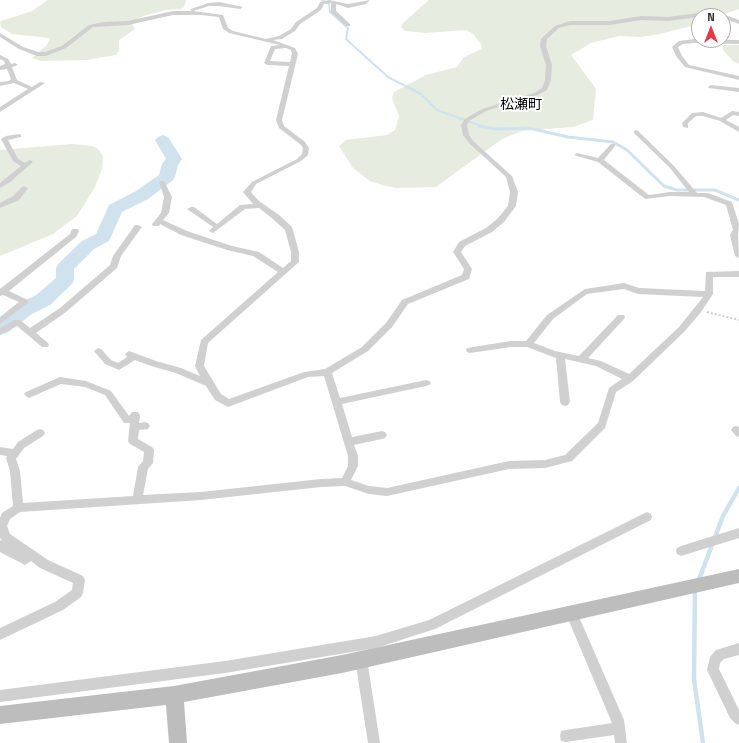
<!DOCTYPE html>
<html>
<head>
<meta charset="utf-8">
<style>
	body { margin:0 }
	#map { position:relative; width:739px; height:743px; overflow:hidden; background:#fff; font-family:"Titillium Web",sans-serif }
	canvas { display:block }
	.north { position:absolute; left:691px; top:8px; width:40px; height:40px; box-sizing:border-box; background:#fff; border:1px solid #adadad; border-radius:50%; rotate:0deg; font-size:11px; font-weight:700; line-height:16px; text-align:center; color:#333 }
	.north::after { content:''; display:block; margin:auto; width:14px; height:18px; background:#e63946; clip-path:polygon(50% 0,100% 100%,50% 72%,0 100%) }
</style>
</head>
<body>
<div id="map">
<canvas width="739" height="743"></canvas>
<div class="north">N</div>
</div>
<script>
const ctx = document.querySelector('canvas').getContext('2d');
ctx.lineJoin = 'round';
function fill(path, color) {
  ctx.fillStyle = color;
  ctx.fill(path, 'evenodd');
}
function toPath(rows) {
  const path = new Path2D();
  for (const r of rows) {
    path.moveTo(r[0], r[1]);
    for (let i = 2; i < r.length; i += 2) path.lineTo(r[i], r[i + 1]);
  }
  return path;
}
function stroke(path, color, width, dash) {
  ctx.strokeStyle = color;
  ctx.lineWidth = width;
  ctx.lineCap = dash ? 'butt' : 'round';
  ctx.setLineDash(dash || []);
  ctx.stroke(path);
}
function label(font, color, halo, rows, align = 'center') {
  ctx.font = font + ' "Titillium Web","Noto Sans JP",sans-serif';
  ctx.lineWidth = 4;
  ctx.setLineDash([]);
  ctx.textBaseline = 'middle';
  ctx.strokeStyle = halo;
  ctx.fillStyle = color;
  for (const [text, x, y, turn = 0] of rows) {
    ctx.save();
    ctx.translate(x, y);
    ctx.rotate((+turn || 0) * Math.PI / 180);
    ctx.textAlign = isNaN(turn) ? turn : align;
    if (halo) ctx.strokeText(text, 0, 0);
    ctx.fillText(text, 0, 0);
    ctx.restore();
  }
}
fill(toPath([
	[48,0,186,0,184,7,181,9,166,10,143,16,131,22,135,29,119,40,119,50,116,55,87,60,40,61,32,58,47,45,50,38,12,34,1,27,0,22,1,21,32,11],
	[429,0,739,0,739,9,719,16,699,16,699,24,660,34,640,37,619,36,591,43,571,55,596,89,593,120,573,127,522,131,502,139,436,187,396,188,382,185,370,181,353,168,339,146,346,140,387,135,395,130,399,116,392,98,394,92,426,75,457,67,464,57,482,49,481,44,473,34,466,30,425,33,405,31,401,27,403,23],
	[722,45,739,45,739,64,733,61,723,50],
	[72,144,92,146,98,149,103,156,102,169,95,187,77,216,53,234,0,256,0,150]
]), '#e6ecdf');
stroke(toPath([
	[322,0,329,4,330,12,348,28,346,39,388,77,421,94,437,110,484,127]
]), '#cfe2ee', 2);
stroke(toPath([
	[479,126,496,129,529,128,568,137,613,142,627,150,664,186,677,190,715,190,739,200]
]), '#cfe2ee', 3);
stroke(toPath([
	[698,582,723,516,739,488],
	[695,590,694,679,703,743]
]), '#cfe2ee', 4.5);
fill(toPath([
	[163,135,168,137,182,159,178,165,175,177,173,180,148,199,122,212,109,241,94,249,74,269,74,280,72,284,50,305,32,314,7,333,0,335,0,318,18,304,36,295,56,278,56,268,58,264,82,241,96,234,109,205,136,191,159,175,162,164,166,159,155,140,158,137,163,135]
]), '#cfe2ee');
stroke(toPath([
	[707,312,739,320]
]), '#cdcdcd', 2, [2, 2]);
fill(toPath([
	[329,0,348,4,370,0,366,4,348,8,336,4,336,11,350,24,350,26,346,26,331,12,331,3,324,4,321,10,300,24,295,31,282,39,273,40,295,48,298,54,282,120,284,126,305,142,309,148,308,155,301,161,256,184,251,192,259,201,279,215,292,227,299,252,299,262,208,343,204,366,221,394,229,399,304,372,325,369,362,347,386,323,402,300,462,275,464,269,453,252,459,242,486,228,498,218,508,206,510,192,506,177,469,143,463,135,461,125,465,119,482,109,534,93,542,88,545,80,546,65,540,46,541,39,555,26,570,21,610,21,641,16,668,17,714,11,739,20,739,24,723,18,723,16,714,15,668,21,641,20,610,25,570,25,559,28,547,39,546,46,552,65,551,80,547,90,538,95,486,111,469,121,467,125,469,135,473,141,512,176,518,192,516,206,504,222,492,232,465,246,461,252,472,269,469,279,408,304,392,327,368,351,332,373,340,398,426,380,429,381,431,383,429,385,426,386,342,404,352,437,382,431,385,432,387,435,385,438,382,439,354,445,358,456,358,466,351,480,369,486,387,488,509,461,545,460,565,455,598,423,609,388,622,379,596,366,565,359,570,402,568,405,565,406,562,405,560,402,556,358,527,347,511,347,470,353,467,352,466,350,467,348,511,341,526,341,547,315,585,289,624,283,639,288,705,291,706,272,739,271,739,277,713,277,713,294,701,312,685,331,633,381,616,392,605,428,572,461,568,462,545,468,509,469,387,496,369,494,345,486,321,487,201,500,20,512,10,519,7,526,10,534,48,560,83,576,85,580,83,593,81,597,63,610,0,640,0,628,55,602,72,590,73,583,40,568,31,561,25,565,0,552,0,540,2,541,0,538,0,518,2,513,13,506,10,471,6,458,7,456,0,455,0,447,13,449,18,442,37,430,40,429,43,430,45,433,43,436,24,448,16,459,20,471,23,503,133,496,138,467,143,461,144,452,130,444,128,441,130,423,124,423,105,395,85,387,61,384,29,398,26,396,24,394,26,392,60,377,86,381,111,391,129,416,132,412,138,412,140,415,139,423,145,422,148,423,150,426,148,429,139,430,138,439,152,447,154,450,153,463,148,469,143,495,201,492,321,479,342,478,348,466,348,456,324,376,308,377,228,407,215,400,206,386,176,373,151,366,135,360,119,370,105,364,94,351,98,348,101,349,111,360,118,363,127,357,125,354,129,351,156,361,181,368,200,376,195,366,201,340,278,272,253,256,227,250,181,235,160,224,159,226,153,226,152,224,161,213,164,197,159,182,160,181,164,181,172,197,169,213,163,220,187,231,232,246,259,252,283,268,291,261,291,252,285,230,273,219,259,208,245,209,213,233,209,231,213,227,187,209,191,207,194,207,217,224,240,205,253,204,243,192,252,182,297,159,302,154,303,148,300,144,279,128,276,120,289,66,267,65,264,63,271,46,280,45,229,33,223,29,219,17,201,15,173,15,128,25,93,27,66,48,46,56,37,56,19,49,0,37,0,33,23,47,38,52,45,52,62,46,89,25,104,22,128,21,173,11,193,11,190,10,191,9,208,3,219,2,243,7,240,9,219,6,209,6,193,11,223,15,228,28,233,31,266,39,279,36,291,29,296,22,317,8,320,2,329,0],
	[286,48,291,50,292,54,290,62,270,61,275,49,286,48],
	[624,289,638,294,703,297,679,327,629,374,601,361,588,358,624,319,625,317,624,315,618,315,579,356,555,351,534,343,553,319,587,294,624,289],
	[694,39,739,40,739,44,694,43,683,44,678,47,682,56,689,65,739,76,739,80,685,67,676,56,672,47,679,41,694,39],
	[0,55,8,59,11,64,15,63,18,65,12,67,17,80,32,87,40,82,45,83,0,112,0,107,28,89,14,83,0,86,0,82,9,81,11,79,7,69,0,70,0,66,5,64,4,61,0,59,0,55],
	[711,85,739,88,739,92,709,88,708,87,711,85],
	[732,111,739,112,739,116,733,115,726,120,739,127,739,132,720,121,703,116,696,116,688,123,688,128,683,127,682,123,692,113,703,112,721,118,732,111],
	[636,130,638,131,674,166,697,193,708,193,732,202,739,224,738,235,739,258,735,256,730,235,733,230,726,205,704,197,670,196,645,199,598,162,574,155,577,153,598,158,611,144,615,144,615,146,604,160,649,195,670,192,689,192,670,168,634,133,634,131,636,130],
	[19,134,21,135,21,137,8,140,18,159,25,163,30,160,33,162,10,182,0,188,0,183,21,166,13,161,1,139,6,136,19,134],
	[24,186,28,188,19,200,0,208,0,203,13,196,22,187,24,186],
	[135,225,138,225,142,227,121,256,117,268,66,312,36,333,48,343,49,345,48,347,42,347,17,326,0,335,0,328,14,320,20,320,30,328,60,308,110,265,113,256,135,225],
	[72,229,78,229,79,231,76,237,9,291,28,300,29,302,0,324,0,317,19,302,3,295,0,296,0,289,70,234,72,229],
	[736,426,739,427,739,437,736,436,731,430,733,427,736,426],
	[647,512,651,514,652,517,651,520,435,629,376,648,225,673,0,702,0,690,225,661,376,636,429,620,647,512],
	[739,528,739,538,681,556,677,554,676,551,677,548,681,546,739,528],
	[572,608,576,610,624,720,627,743,615,743,614,735,566,742,561,741,560,736,561,731,566,730,612,723,566,614,568,610,572,608],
	[739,643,739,655,724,659,720,663,719,669,739,710,739,725,735,723,730,718,707,670,710,657,716,650,739,643],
	[361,653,365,655,367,659,380,743,368,743,355,659,357,655,361,653]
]), '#d0d0d0');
fill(toPath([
	[739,569,739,583,342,673,184,702,187,743,169,743,166,705,0,724,0,706,174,686,342,655,739,569]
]), '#bdbdbd');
label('14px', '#000', '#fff', [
	["松瀬町",521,106]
]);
</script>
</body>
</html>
